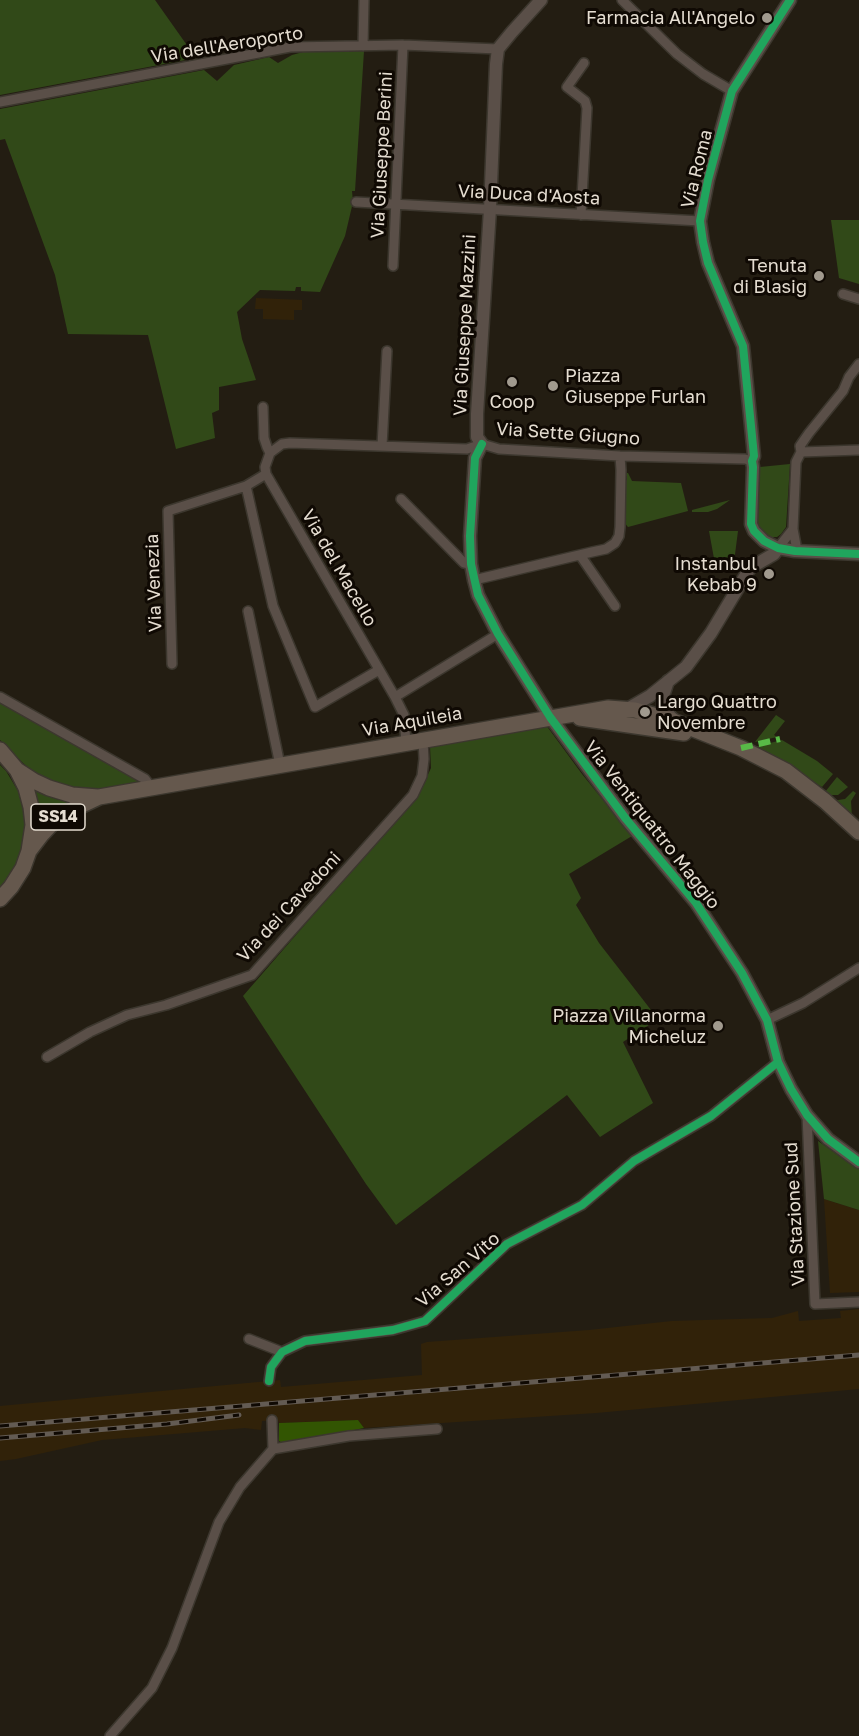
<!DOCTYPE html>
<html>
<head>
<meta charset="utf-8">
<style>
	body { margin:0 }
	canvas { display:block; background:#231d12 }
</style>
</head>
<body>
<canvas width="859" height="1736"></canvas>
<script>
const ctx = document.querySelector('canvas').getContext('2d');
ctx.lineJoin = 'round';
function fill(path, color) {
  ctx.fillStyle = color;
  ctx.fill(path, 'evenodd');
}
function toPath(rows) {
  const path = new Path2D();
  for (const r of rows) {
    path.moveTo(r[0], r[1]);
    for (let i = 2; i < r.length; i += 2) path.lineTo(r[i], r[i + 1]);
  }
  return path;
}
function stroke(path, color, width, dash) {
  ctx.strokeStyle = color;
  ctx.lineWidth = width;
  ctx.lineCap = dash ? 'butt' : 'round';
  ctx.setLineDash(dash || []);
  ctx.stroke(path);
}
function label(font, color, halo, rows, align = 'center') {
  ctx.font = font + ' "Golos Text",sans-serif';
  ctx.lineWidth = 6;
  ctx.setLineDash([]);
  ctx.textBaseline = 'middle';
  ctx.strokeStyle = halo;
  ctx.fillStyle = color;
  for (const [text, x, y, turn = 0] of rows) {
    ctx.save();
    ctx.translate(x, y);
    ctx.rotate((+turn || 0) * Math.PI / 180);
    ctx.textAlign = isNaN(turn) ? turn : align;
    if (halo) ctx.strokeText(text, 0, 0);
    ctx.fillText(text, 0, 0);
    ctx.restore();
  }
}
fill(toPath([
	[256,298,302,300,302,310,294,310,294,320,263,319,263,309,255,309],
	[824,1199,859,1210,859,1292,830,1293],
	[859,1309,859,1389,596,1413,364,1428,358,1420,279,1423,278,1420,262,1421,261,1430,245,1428,102,1440,16,1459,0,1461,0,1406,280,1380,281,1387,422,1375,421,1344,427,1342,589,1330,672,1321,772,1318,798,1311,799,1321,841,1318,840,1311]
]), '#312209');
fill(toPath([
	[0,0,155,0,196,58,0,95],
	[364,51,355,191,352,191,353,202,345,236,320,292,301,291,301,287,296,287,295,291,260,290,237,312,242,339,256,380,219,387,219,410,212,413,215,438,176,449,148,335,68,334,55,275,5,139,0,140,0,109,204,70,217,81,234,65,269,57,278,63,292,55,303,52],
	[831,220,859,220,859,284,839,278],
	[790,464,786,527,781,534,777,537,768,537,757,527,760,467],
	[625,473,628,473,632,481,681,483,688,511,628,527,622,520,624,481,627,480,627,476,624,476],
	[730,500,717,509,708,512,692,512,692,510],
	[709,531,738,531,734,562,715,564],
	[0,702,135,778,138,783,89,791,73,791,40,778,23,763,0,740],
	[776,715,785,721,774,735,777,737,755,742],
	[546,725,582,774,632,836,569,874,581,898,576,905,599,943,658,1019,623,1042,653,1103,600,1137,567,1095,396,1225,366,1184,243,996,420,792,431,768,430,746],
	[782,740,817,761,833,774,822,787,754,747],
	[0,765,6,771,18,791,24,813,24,837,18,862,7,882,0,889],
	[837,777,848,787,838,795,831,795,825,792],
	[34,788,56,799,69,802,68,805,41,829],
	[853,791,856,793,851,801,852,818,832,801,845,799],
	[818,1141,859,1169,859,1210,824,1199]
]), '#314918');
fill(toPath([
	[358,1420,364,1428,284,1444,279,1441,279,1423]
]), '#325502');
const minor = toPath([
	[622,0,677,54,703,74,732,91],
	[363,46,364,0],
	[0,102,290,47,403,45,498,49],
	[356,202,700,221],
	[581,215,587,108,585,101,567,87,584,63],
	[393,266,403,45],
	[843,294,859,299],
	[263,407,264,438,267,447,270,453,265,467,266,474,395,697,404,715,406,743],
	[382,446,387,351],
	[801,452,859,450],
	[270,453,282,444,290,443,467,449,482,444,499,449,620,456,745,459,752,461],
	[266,474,246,486,273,606,315,707,379,670],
	[401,499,464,563,471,564],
	[778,548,793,529],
	[795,551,796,545,793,529,796,462,801,452,800,446,809,433,843,391,849,377,859,364],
	[580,555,615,606],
	[474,580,592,552,606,549,615,543,619,536,620,527,621,470,620,456],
	[248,611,280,765],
	[172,664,168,511,246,486],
	[0,697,145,779,151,787],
	[395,697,498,634],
	[767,1020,803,1003,859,968],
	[47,1057,90,1032,127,1015,166,1005,252,975,413,795,422,776,424,759,423,740],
	[807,1115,815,1304,859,1302],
	[249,1339,282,1352],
	[269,1381,271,1367,282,1352,305,1341,393,1330,425,1321,507,1244,582,1205,634,1161,711,1116,778,1062],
	[273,1449,349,1436,437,1429],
	[110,1736,152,1688,172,1648,219,1522,240,1487,273,1449,272,1420]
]);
const tertiary = toPath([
	[541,0,512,32,498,49,496,64,490,209,477,414,477,437,482,444,475,458,470,536,471,564,474,580,478,595,498,634,550,717,626,819,696,903,742,973,767,1020,778,1062,791,1089,807,1115,828,1139,859,1162],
	[790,0,732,91,708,180,700,221,703,242,708,263,743,346,754,456,752,461,753,467,751,524,754,531,764,541,778,548,795,551,859,554],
	[668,681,663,696,663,705,666,712,675,721],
	[624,711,650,696,686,667,711,633,750,568,774,554,778,548]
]);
const primary = toPath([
	[580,718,684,733],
	[0,750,17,770,26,788,31,807,33,825,29,851,23,868,11,887,0,899],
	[17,770,34,781,49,788,72,795,98,797],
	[29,851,42,834,59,816,99,797,608,708,635,710,668,719,741,748,786,771,825,801,859,832]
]);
stroke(minor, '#3c372e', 12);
stroke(tertiary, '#3c372e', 15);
stroke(primary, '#3c372e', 18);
stroke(minor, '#5a4f48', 9);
stroke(tertiary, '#5a4f48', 12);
stroke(primary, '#65584d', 15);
const rail = toPath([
	[0,1426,859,1355],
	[0,1438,167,1424,239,1415]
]);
stroke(rail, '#635b53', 5);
stroke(rail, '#0f0903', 3, [9]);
stroke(toPath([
	[741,748,780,739]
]), '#58b947', 6, [12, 6]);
stroke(toPath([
	[790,0,732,91,708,180,700,221,703,242,708,263,743,346,754,456,752,461,753,467,751,524,754,531,764,541,778,548,795,551,859,554],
	[482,444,475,458,470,536,471,564,478,595,498,634,550,717,626,819,696,903,742,973,767,1020,778,1062,791,1089,807,1115,828,1139,859,1162],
	[269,1381,271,1367,282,1352,305,1341,393,1330,425,1321,507,1244,582,1205,634,1161,711,1116,778,1062]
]), '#20a55d', 8);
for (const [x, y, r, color] of [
	[767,18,6,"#a19a8e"],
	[819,276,6,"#a19a8e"],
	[512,382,6,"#a19a8e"],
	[553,386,6,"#a19a8e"],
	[769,574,6,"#a19a8e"],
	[645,712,6,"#a19a8e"],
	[718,1026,6,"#a19a8e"]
]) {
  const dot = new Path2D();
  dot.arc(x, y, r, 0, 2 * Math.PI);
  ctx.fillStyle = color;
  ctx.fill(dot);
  stroke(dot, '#0f0903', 2);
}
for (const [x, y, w] of [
	[58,817,54]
]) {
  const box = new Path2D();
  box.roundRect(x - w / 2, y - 13, w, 26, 4.5);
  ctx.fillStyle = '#0f0903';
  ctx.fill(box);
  stroke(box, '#e5ddd1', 1.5);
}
label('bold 16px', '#e5ddd1', null, [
	["SS14",58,817]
]);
label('18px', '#e5ddd1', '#0f0903', [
	["Farmacia All'Angelo",755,18],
	["Tenuta",807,266],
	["di Blasig",807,287],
	["Piazza",565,376,"left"],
	["Giuseppe Furlan",565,397,"left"],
	["Coop",512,402,"center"],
	["Instanbul",757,564],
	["Kebab 9",757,585],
	["Largo Quattro",657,702,"left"],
	["Novembre",657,723,"left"],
	["Piazza Villanorma",706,1016],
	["Micheluz",706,1037]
], 'right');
label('18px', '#e5ddd1', '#0f0903', [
	["Via dell'Aeroporto",227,45,-9],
	["Via Giuseppe Berini",382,155,-87],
	["Via Roma",697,169,-76],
	["Via Duca d'Aosta",529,195,3],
	["Via Giuseppe Mazzini",465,325,-87],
	["Via Sette Giugno",568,434,4],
	["Via del Macello",339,568,60],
	["Via Venezia",154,583,-92],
	["Via Aquileia",412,722,-10],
	["Via Ventiquattro Maggio",652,825,52],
	["Via dei Cavedoni",289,907,-47],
	["Via Stazione Sud",795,1214,-93],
	["Via San Vito",458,1270,-41]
]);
</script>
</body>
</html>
